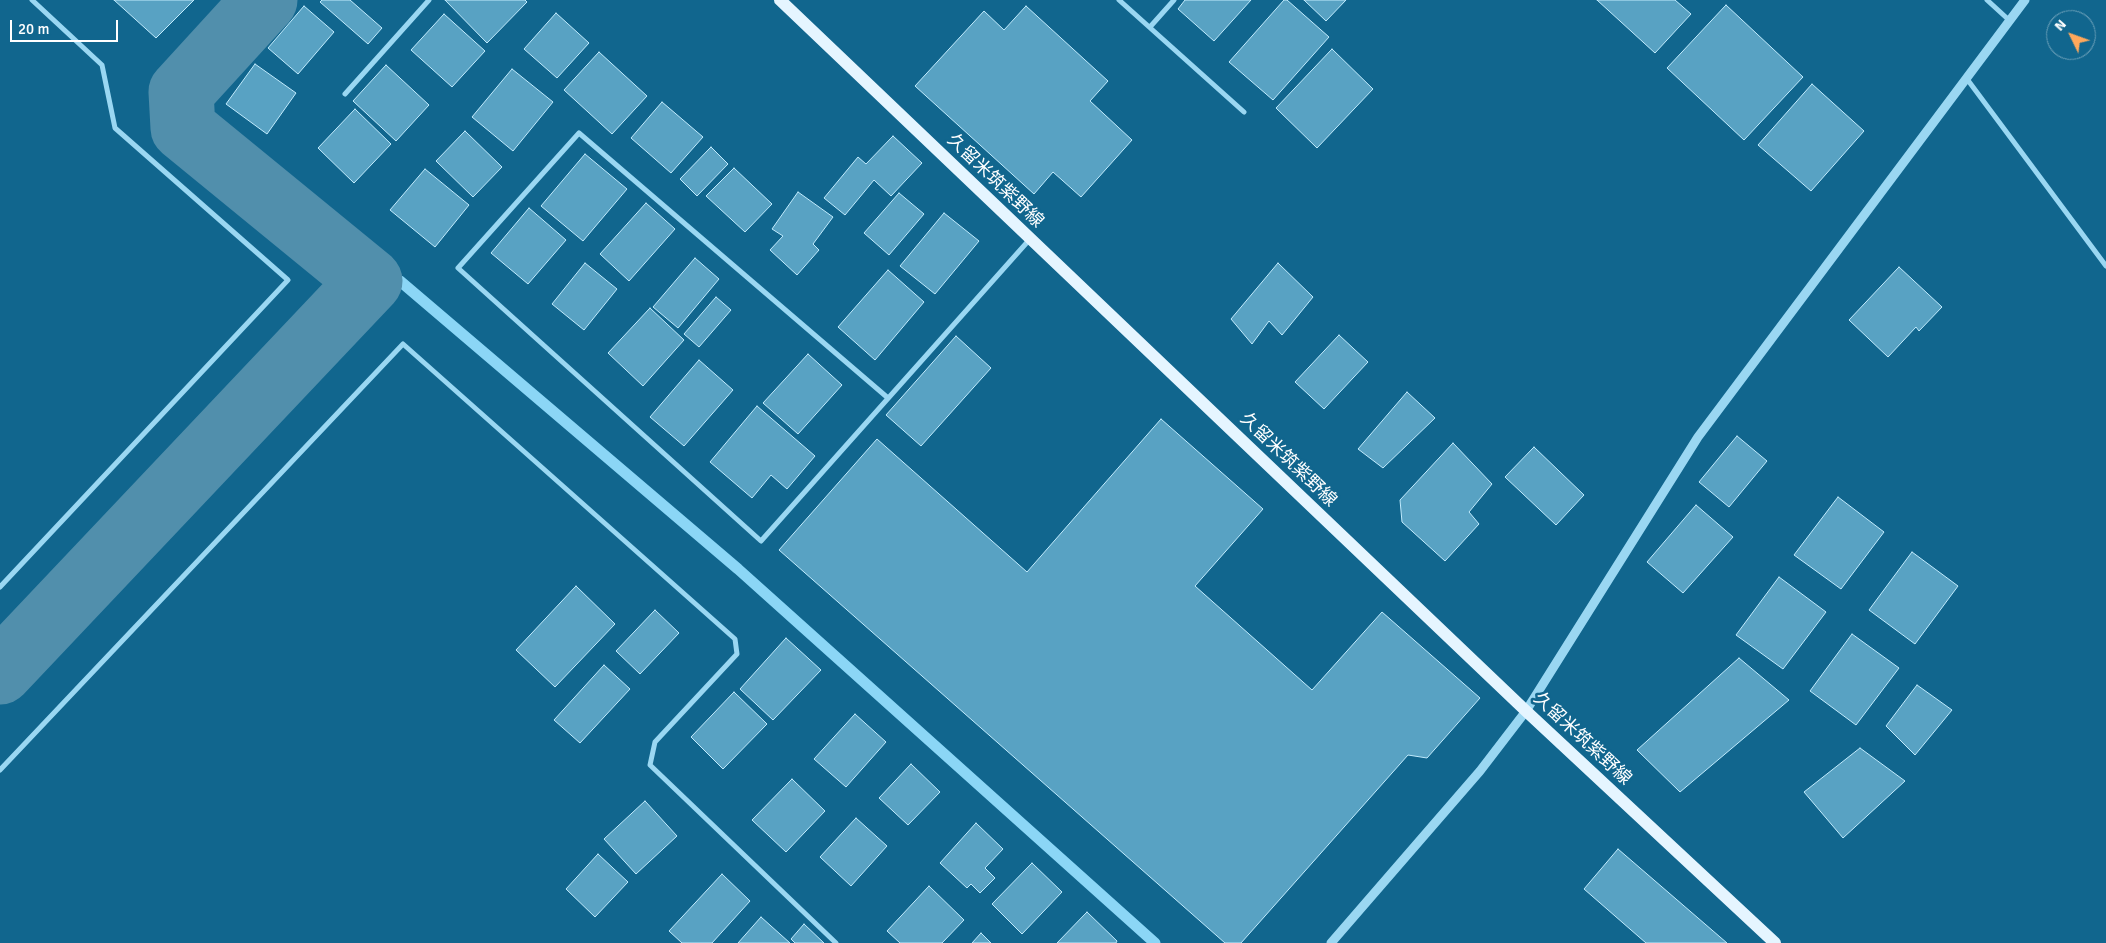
<!DOCTYPE html>
<html>
<head>
<meta charset="utf-8">
<style>
	body { margin:0 }
	#map { position:relative; width:2106px; height:943px; overflow:hidden; background:#11668e; font-family:Signika,sans-serif }
	canvas { display:block }
	.north { position:absolute; left:2046px; top:10px; width:50px; height:50px; box-sizing:border-box; background:#11668e; border:1px solid #70a3bb; border-radius:50%; rotate:312deg; font-size:14px; font-weight:700; line-height:20px; text-align:center; color:#fff }
	.north::after { content:''; display:block; margin:auto; width:18px; height:22px; background:#ffa85b; clip-path:polygon(50% 0,100% 100%,50% 72%,0 100%) }
	.scale { position:absolute; left:10px; top:20px; width:108px; height:22px; box-sizing:border-box; border:2px solid #fff; border-top:0; padding-left:6px; font-size:15px; line-height:18px; white-space:nowrap; color:#fff; -webkit-text-stroke:4px #11668e; paint-order:stroke }
</style>
</head>
<body>
<div id="map">
<canvas width="2106" height="943"></canvas>
<div class="north">N</div>
<div class="scale">20 m</div>
</div>
<script>
const ctx = document.querySelector('canvas').getContext('2d');
ctx.lineJoin = 'round';
function toPath(rows) {
  const path = new Path2D();
  for (const r of rows) {
    path.moveTo(r[0], r[1]);
    for (let i = 2; i < r.length; i += 2) path.lineTo(r[i], r[i + 1]);
  }
  return path;
}
function stroke(path, color, width, dash) {
  ctx.strokeStyle = color;
  ctx.lineWidth = width;
  ctx.lineCap = dash ? 'butt' : 'round';
  ctx.setLineDash(dash || []);
  ctx.stroke(path);
}
function fill(path, color) {
  ctx.fillStyle = color;
  ctx.fill(path, 'evenodd');
}
function label(font, color, halo, rows, align = 'center') {
  ctx.font = font + ' Signika,"Noto Sans JP",sans-serif';
  ctx.lineWidth = 5;
  ctx.setLineDash([]);
  ctx.textBaseline = 'middle';
  ctx.strokeStyle = halo;
  ctx.fillStyle = color;
  for (const [text, x, y, turn = 0] of rows) {
    ctx.save();
    ctx.translate(x, y);
    ctx.rotate((+turn || 0) * Math.PI / 180);
    ctx.textAlign = isNaN(turn) ? turn : align;
    if (halo) ctx.strokeText(text, 0, 0);
    ctx.fillText(text, 0, 0);
    ctx.restore();
  }
}
stroke(toPath([
	[370,281,400,281,738,569,1155,943]
]), '#8bd6f6', 11);
stroke(toPath([
	[0,672,370,281,183,128,181,92,265,0]
]), '#518fac', 65);
const building = toPath([
	[114,0,194,0,156,38,114,0],
	[322,0,350,0,382,28,368,44,320,2,322,0],
	[445,0,525,0,527,2,487,43,445,0],
	[1185,0,1251,0,1214,41,1178,9,1185,0],
	[1284,0,1287,0,1329,37,1273,100,1229,62,1284,0],
	[1304,0,1346,0,1326,21,1304,0],
	[1597,0,1675,0,1691,14,1655,53,1597,0],
	[1726,5,1803,77,1744,140,1667,68,1726,5],
	[304,6,334,32,298,74,268,48,304,6],
	[1026,6,1108,81,1090,101,1132,140,1081,197,1053,172,1034,194,915,86,984,11,1004,30,1026,6],
	[556,13,589,43,557,78,524,49,556,13],
	[444,14,485,51,452,87,411,50,444,14],
	[1332,49,1373,89,1317,148,1276,108,1332,49],
	[599,52,647,96,612,134,564,90,599,52],
	[255,64,296,93,267,134,226,104,255,64],
	[386,65,429,105,396,141,353,101,386,65],
	[512,69,553,102,513,151,472,117,512,69],
	[1812,84,1864,131,1811,191,1758,145,1812,84],
	[662,102,703,137,671,173,631,138,662,102],
	[355,109,391,144,354,183,318,148,355,109],
	[465,131,502,167,473,197,436,161,465,131],
	[893,136,922,163,891,196,874,180,845,215,824,198,858,157,866,164,893,136],
	[711,147,728,164,697,196,680,179,711,147],
	[585,154,627,189,583,241,541,206,585,154],
	[734,168,772,204,745,232,706,196,734,168],
	[425,169,469,205,435,247,390,210,425,169],
	[798,192,833,217,813,244,819,250,797,275,770,250,783,236,772,229,798,192],
	[899,193,924,214,889,255,864,233,899,193],
	[646,203,675,229,629,281,600,254,646,203],
	[529,208,566,240,528,284,491,253,529,208],
	[944,213,979,241,935,294,900,266,944,213],
	[695,258,719,279,678,328,653,307,695,258],
	[585,263,617,289,584,330,552,304,585,263],
	[1278,263,1313,297,1282,335,1269,321,1252,344,1231,319,1278,263],
	[1899,267,1942,307,1919,331,1916,327,1888,357,1849,320,1899,267],
	[888,270,924,302,875,360,838,327,888,270],
	[716,297,731,310,699,347,684,334,716,297],
	[650,308,684,340,643,386,608,353,650,308],
	[1339,335,1368,362,1324,409,1295,382,1339,335],
	[956,336,991,368,921,446,886,415,956,336],
	[808,354,842,385,798,434,763,403,808,354],
	[699,360,733,390,684,446,650,417,699,360],
	[1407,392,1435,418,1383,468,1358,449,1407,392],
	[757,406,815,456,787,489,771,475,752,498,710,462,757,406],
	[1161,419,1263,509,1195,586,1312,690,1382,612,1480,698,1427,758,1408,755,1241,943,1225,943,779,550,877,439,1027,572,1161,419],
	[1737,436,1767,461,1729,507,1699,482,1737,436],
	[1453,443,1492,484,1469,512,1479,524,1445,561,1402,522,1400,500,1453,443],
	[1534,447,1584,495,1556,525,1505,477,1534,447],
	[1838,497,1884,532,1841,589,1794,555,1838,497],
	[1696,505,1733,537,1683,593,1647,562,1696,505],
	[1912,552,1958,586,1915,644,1869,610,1912,552],
	[1779,577,1826,612,1783,669,1736,635,1779,577],
	[576,586,615,624,555,687,516,650,576,586],
	[655,610,679,633,640,674,616,651,655,610],
	[1852,634,1899,668,1856,725,1810,691,1852,634],
	[786,638,821,670,773,720,740,689,786,638],
	[1739,658,1789,700,1680,792,1637,750,1739,658],
	[604,665,630,689,580,743,554,720,604,665],
	[1917,685,1952,710,1915,755,1886,726,1917,685],
	[734,692,767,724,723,769,691,737,734,692],
	[855,714,886,742,846,787,814,759,855,714],
	[1860,748,1905,781,1843,838,1804,792,1860,748],
	[911,764,940,792,908,825,879,798,911,764],
	[792,779,825,811,786,852,752,820,792,779],
	[645,801,677,836,636,874,604,839,645,801],
	[856,818,887,846,851,886,820,857,856,818],
	[976,823,1003,849,985,868,995,878,980,893,971,884,967,888,940,863,976,823],
	[1618,849,1727,943,1646,943,1584,889,1618,849],
	[598,854,628,882,595,917,566,889,598,854],
	[1032,863,1062,892,1022,934,992,904,1032,863],
	[722,874,750,901,712,943,682,943,669,931,722,874],
	[929,886,964,920,942,943,900,943,887,931,929,886],
	[1087,912,1117,941,1116,943,1057,943,1087,912],
	[761,917,790,943,738,943,761,917],
	[804,924,824,943,795,943,791,939,804,924],
	[981,933,991,943,972,943,981,933]
]);
fill(building, '#58a2c3');
stroke(building, '#c1ebfd', 1);
stroke(toPath([
	[1119,0,1244,112],
	[1987,0,2010,21],
	[1150,27,1174,0],
	[1967,79,2106,266],
	[345,94,429,0],
	[888,398,579,133,458,268,761,541,1030,239],
	[0,587,288,280,115,128,102,65,32,0],
	[0,770,403,344,735,639,737,654,655,742,650,765,836,943]
]), '#9ad7f2', 5);
stroke(toPath([
	[1331,943,1480,771,1526,711,1698,437,2025,0]
]), '#9ad7f2', 9);
stroke(toPath([
	[780,0,1526,711,1775,943]
]), '#e5f5ff', 12);
label('18px', '#fff', '#11668e', [
	["久留米筑紫野線",995,181,44],
	["久留米筑紫野線",1288,460,44],
	["久留米筑紫野線",1582,739,43]
]);
</script>
</body>
</html>
